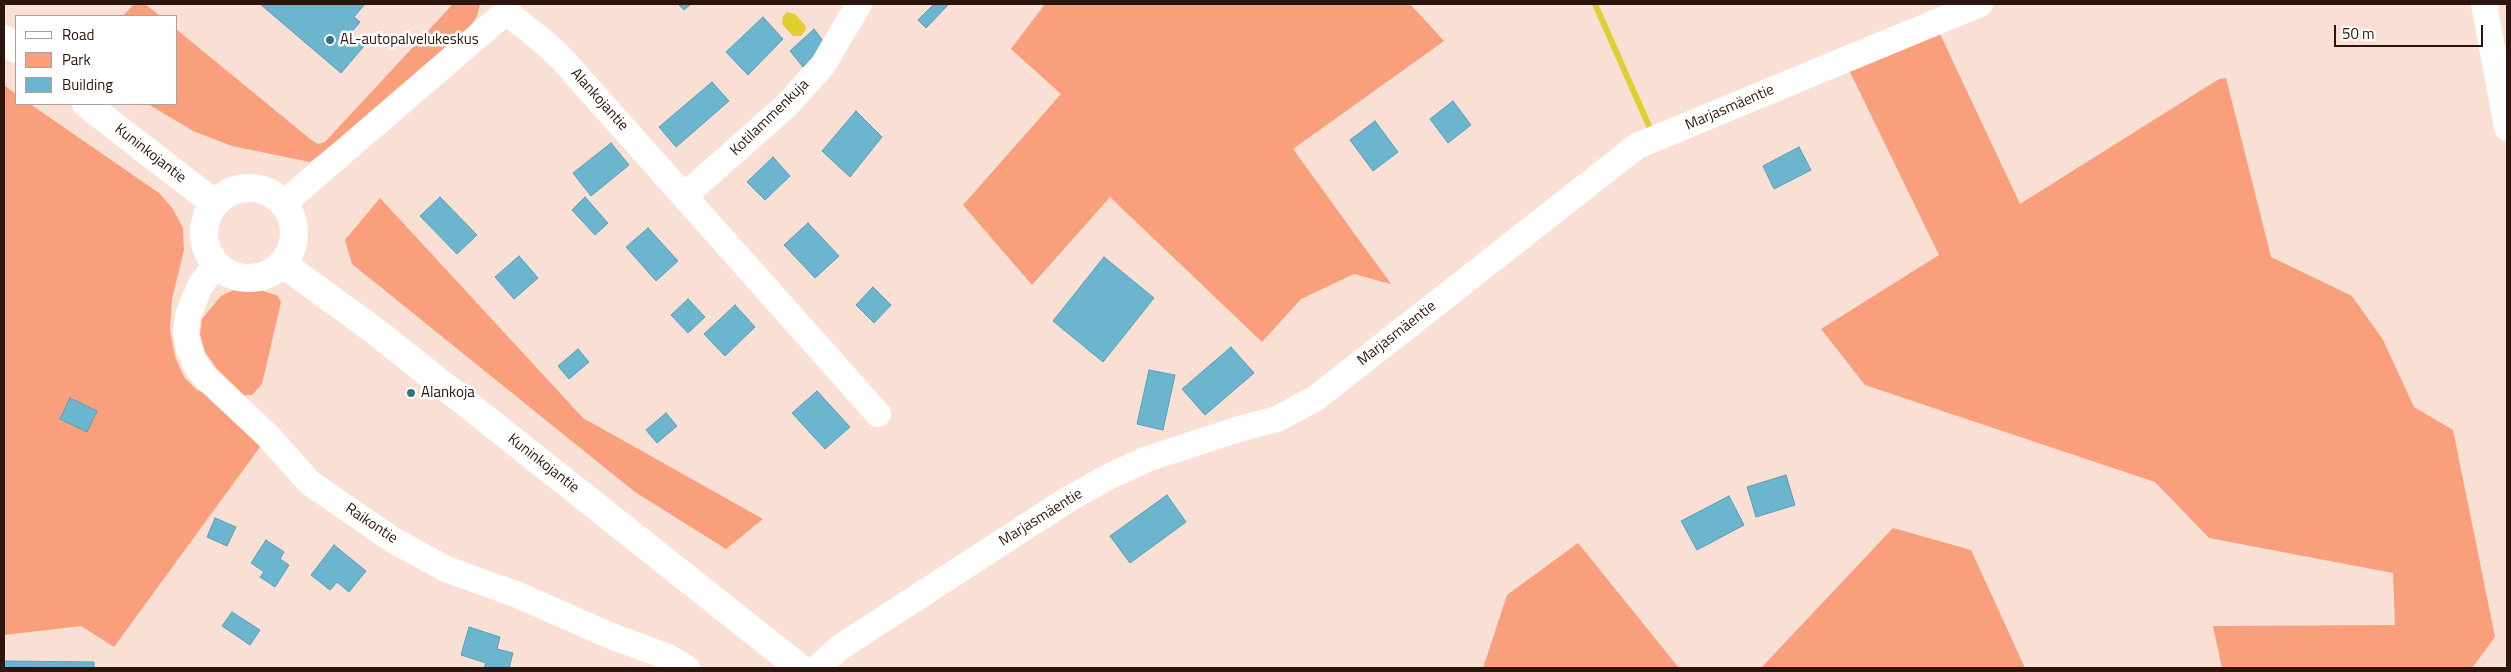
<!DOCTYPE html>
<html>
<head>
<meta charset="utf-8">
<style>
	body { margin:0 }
	#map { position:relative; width:2511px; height:672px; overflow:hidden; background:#fadfd5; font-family:"Titillium Web",sans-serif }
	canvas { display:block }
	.frame { position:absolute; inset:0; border:5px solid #2c150c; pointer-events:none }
	.legend { position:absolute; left:15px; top:15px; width:162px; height:90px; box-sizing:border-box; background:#fff; border:1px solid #aba19e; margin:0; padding:6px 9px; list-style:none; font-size:15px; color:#2c150c }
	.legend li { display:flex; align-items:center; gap:10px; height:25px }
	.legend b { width:25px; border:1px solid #aba19e }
	.scale { position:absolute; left:2334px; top:25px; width:149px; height:22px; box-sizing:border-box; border:2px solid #2c150c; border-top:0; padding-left:6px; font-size:15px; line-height:18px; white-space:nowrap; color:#2c150c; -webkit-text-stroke:4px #fff; paint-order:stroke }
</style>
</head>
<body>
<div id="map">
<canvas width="2511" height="672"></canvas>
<div class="frame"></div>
<ul class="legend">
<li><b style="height:6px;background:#fff"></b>Road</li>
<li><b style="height:14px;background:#fa9f7b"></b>Park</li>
<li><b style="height:14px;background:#6bb5cf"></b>Building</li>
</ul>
<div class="scale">50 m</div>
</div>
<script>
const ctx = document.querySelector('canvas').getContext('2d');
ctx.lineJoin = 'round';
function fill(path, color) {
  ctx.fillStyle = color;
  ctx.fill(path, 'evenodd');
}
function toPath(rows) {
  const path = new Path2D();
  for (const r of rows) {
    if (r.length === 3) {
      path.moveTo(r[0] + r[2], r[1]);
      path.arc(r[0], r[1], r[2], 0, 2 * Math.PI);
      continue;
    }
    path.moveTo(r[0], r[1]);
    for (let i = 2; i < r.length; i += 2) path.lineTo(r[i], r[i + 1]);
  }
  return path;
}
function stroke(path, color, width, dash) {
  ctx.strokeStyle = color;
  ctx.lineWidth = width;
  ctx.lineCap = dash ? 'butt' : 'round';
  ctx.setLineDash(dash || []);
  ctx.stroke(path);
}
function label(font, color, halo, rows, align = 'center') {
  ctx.font = font + ' "Titillium Web",sans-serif';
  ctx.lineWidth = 5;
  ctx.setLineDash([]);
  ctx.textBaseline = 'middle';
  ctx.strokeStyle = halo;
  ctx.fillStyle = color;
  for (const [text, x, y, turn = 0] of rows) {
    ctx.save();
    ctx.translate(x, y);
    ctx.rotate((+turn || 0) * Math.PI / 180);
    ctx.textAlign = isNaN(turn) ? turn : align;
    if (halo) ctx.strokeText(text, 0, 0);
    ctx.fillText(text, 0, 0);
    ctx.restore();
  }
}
fill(toPath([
	[134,4,145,4,160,16,123,16],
	[453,4,480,4,477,16,470,27,395,96,310,162,232,146,193,131,148,104,176,104,176,29,310,139,318,144,325,142],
	[1045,4,1410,4,1444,41,1293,149,1391,284,1354,274,1301,299,1262,342,1110,197,1032,285,963,205,1061,94,1011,49],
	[1940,34,2020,204,2219,79,2226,78,2271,257,2352,296,2383,340,2414,407,2453,430,2495,637,2472,668,2222,668,2213,626,2395,625,2393,573,2209,538,2155,482,1865,385,1821,329,1939,255,1849,70],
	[4,85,16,94,16,104,30,104,159,193,173,209,183,228,184,250,172,299,170,330,175,357,184,377,197,390,238,407,268,436,114,647,81,626,4,635],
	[380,198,583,418,763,519,726,549,635,492,352,264,345,240],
	[257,289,278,296,281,302,262,384,252,395,244,395,217,369,205,352,200,334,202,319,221,296,234,290],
	[1893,528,1971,550,2025,668,1761,668],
	[1578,543,1679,668,1483,668,1507,595]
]), '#fa9f7b');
fill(toPath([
	[787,12,795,14,805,25,806,29,801,36,793,36,782,24,783,16]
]), '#e0cf32');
stroke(toPath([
	[1595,4,1649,126]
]), '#e0cf32', 6);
const building = toPath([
	[260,4,365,4,354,17,360,22,350,34,364,46,341,73,260,4],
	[678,4,691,4,684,10,678,4],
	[934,4,948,5,926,28,918,20,934,4],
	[763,17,783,39,748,75,726,52,763,17],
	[814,29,826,45,803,67,790,51,814,29],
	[712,82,729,101,676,147,659,127,712,82],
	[1453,101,1471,125,1448,143,1430,119,1453,101],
	[856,111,882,137,850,177,822,151,856,111],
	[1375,121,1398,152,1373,171,1350,140,1375,121],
	[611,143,629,165,591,196,573,173,611,143],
	[1799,147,1811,170,1774,189,1763,166,1799,147],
	[773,157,790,176,765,200,747,182,773,157],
	[440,197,477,235,457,254,420,216,440,197],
	[585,197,608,223,595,235,572,210,585,197],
	[808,223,839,256,815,278,784,245,808,223],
	[648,228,678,261,656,281,626,247,648,228],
	[519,256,538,278,514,299,495,277,519,256],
	[1104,257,1154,298,1103,362,1053,321,1104,257],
	[873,287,891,305,874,323,856,305,873,287],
	[688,299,705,317,688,333,671,315,688,299],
	[735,305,755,327,725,356,704,334,735,305],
	[1231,347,1254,373,1205,415,1182,389,1231,347],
	[578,349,589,362,569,379,558,366,578,349],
	[1149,370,1175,375,1163,430,1137,424,1149,370],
	[817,391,850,427,825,449,792,413,817,391],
	[70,398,97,411,87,432,60,419,70,398],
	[666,413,677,426,657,443,646,430,666,413],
	[1786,475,1795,505,1756,517,1747,487,1786,475],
	[1167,495,1186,522,1130,563,1110,536,1167,495],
	[1729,496,1744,525,1697,550,1681,521,1729,496],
	[215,518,236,527,227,546,207,537,215,518],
	[266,540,284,552,280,559,289,565,275,587,260,577,264,572,251,563,266,540],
	[334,545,366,571,349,592,337,582,330,590,311,575,334,545],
	[232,612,260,630,250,645,222,626,232,612],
	[469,627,500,637,497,649,513,653,509,668,484,668,486,663,461,655,469,627],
	[4,661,94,662,94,668,4,668,4,661]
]);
fill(building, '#6bb5cf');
stroke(building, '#559fb8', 1);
stroke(toPath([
	[2484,4,2507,128],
	[684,196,786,106,823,65,859,4],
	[284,203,506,12,544,42,562,59,878,414],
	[216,264,200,286,188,315,186,331,189,349,196,365,205,377,268,436,310,483,393,540,446,569,518,595,611,636,668,657,687,668],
	[817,668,839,648,1067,500,1106,478,1147,459,1239,429,1277,419,1316,398,1637,146,1980,4]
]), '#fff', 26);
stroke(toPath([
	[4,39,16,49],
	[86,104,214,203],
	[249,233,45],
	[283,264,375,331,800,668]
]), '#fff', 28);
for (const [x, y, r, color] of [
	[330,40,5,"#337287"],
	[411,393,5,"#337287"]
]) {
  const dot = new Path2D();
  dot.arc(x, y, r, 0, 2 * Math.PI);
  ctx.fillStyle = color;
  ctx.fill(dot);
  stroke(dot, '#fff', 2);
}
label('15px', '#2c150c', '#fff', [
	["AL-autopalvelukeskus",340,40],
	["Alankoja",421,393]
], 'left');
label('15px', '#2c150c', '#fff', [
	["Alankojantie",599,100,48],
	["Marjasmäentie",1730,108,-23],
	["Kotilammenkuja",770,118,-44],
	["Kuninkojantie",150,154,38],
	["Marjasmäentie",1397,334,-38],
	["Kuninkojantie",543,464,38],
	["Marjasmäentie",1041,518,-32],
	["Raikontie",371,524,34]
]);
</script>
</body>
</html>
